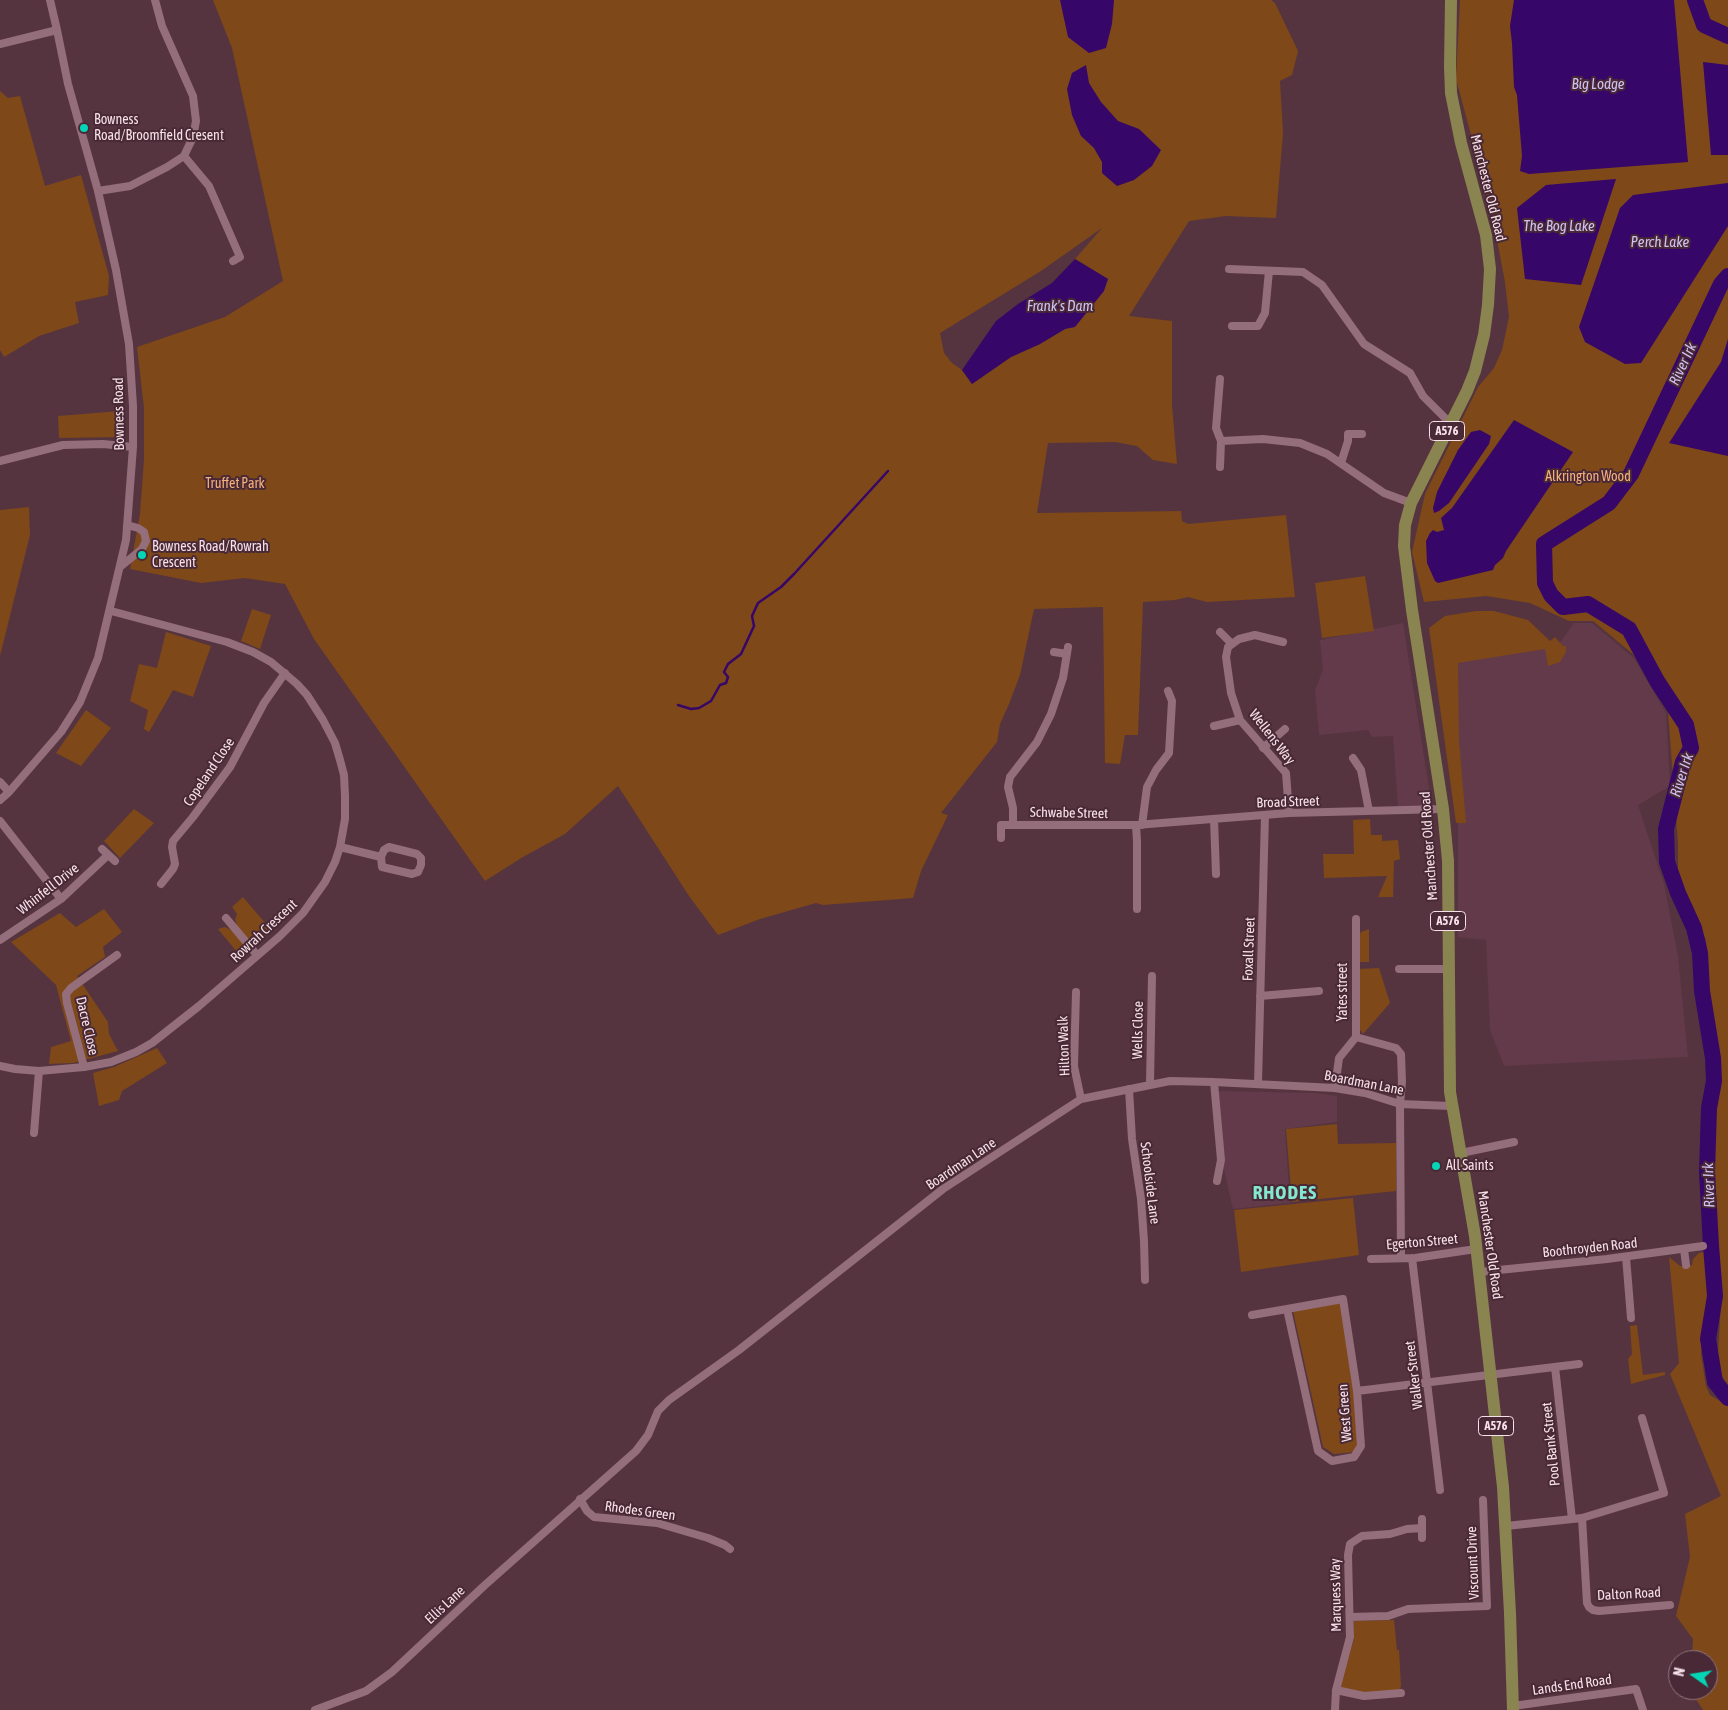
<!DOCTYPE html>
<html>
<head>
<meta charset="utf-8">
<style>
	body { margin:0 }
	#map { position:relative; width:1728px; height:1710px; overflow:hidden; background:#55343f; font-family:"Asap Condensed",sans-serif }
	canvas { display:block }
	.north { position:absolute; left:1668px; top:1650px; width:50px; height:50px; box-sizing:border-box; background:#492935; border:1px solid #8f737d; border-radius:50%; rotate:283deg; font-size:14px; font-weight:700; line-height:20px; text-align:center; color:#f7e1e8 }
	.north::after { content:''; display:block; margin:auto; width:18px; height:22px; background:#03d5b6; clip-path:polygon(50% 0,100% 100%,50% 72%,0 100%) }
</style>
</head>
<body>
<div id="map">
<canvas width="1728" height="1710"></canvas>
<div class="north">N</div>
</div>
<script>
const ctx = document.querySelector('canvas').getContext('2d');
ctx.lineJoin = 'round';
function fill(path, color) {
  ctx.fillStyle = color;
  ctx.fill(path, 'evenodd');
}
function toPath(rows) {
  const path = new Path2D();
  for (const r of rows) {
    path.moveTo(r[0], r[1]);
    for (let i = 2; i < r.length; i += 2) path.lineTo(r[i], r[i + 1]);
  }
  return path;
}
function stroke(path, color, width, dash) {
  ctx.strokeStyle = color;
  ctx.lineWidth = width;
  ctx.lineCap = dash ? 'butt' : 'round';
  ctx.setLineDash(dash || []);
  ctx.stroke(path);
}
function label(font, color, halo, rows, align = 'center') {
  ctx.font = font + ' "Asap Condensed",sans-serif';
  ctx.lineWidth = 4;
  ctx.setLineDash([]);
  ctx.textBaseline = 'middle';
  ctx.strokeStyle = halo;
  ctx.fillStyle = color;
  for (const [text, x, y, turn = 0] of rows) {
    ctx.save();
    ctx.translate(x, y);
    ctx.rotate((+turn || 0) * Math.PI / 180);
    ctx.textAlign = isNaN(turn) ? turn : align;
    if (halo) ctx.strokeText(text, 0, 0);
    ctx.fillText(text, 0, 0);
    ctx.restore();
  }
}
fill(toPath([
	[1403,623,1420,732,1432,806,1398,807,1393,736,1372,737,1368,730,1319,735,1315,691,1323,669,1320,640],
	[1574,623,1592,623,1634,658,1666,713,1670,786,1638,805,1664,884,1678,956,1688,1057,1504,1066,1490,1030,1486,940,1458,937,1458,821,1435,664,1559,644],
	[1217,1091,1316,1093,1337,1096,1337,1122,1285,1129,1290,1203,1233,1209,1223,1165]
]), '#623a49');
fill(toPath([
	[213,0,1271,0,1275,3,1298,51,1292,75,1280,81,1283,133,1276,218,1226,216,1189,221,1129,316,1172,321,1172,405,1177,464,1153,460,1137,446,1115,442,1048,443,1037,513,1181,511,1182,521,1188,524,1286,515,1295,597,1207,602,1188,597,1175,600,1143,602,1138,735,1125,735,1120,764,1105,763,1103,607,1034,609,1020,675,1009,704,1000,724,997,742,941,813,948,815,921,871,913,898,823,905,816,903,760,919,718,935,689,896,618,786,565,834,523,857,485,881,314,639,285,584,245,578,201,583,130,569,140,514,144,459,144,408,137,347,225,317,283,281,232,48],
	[1102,228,1075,259,1108,279,1065,329,1040,344,1011,357,972,384,962,370,952,363,944,353,940,333,1041,271],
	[1460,0,1728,0,1728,1385,1717,1369,1722,1287,1717,1243,1711,1157,1721,1073,1709,995,1706,940,1678,876,1678,844,1668,711,1634,655,1593,621,1569,621,1530,603,1486,596,1424,602,1412,552,1425,494,1478,387,1494,368,1502,350,1509,317,1505,282,1491,209,1456,79],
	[0,91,8,98,20,96,45,186,81,175,109,276,108,295,75,302,79,323,39,336,4,357,0,350],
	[120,411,121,437,59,438,58,416],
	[29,507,30,535,0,656,0,510],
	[1365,576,1374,631,1322,638,1315,583],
	[252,609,271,615,260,649,241,641],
	[1476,611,1494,611,1528,620,1550,641,1555,637,1563,646,1566,646,1566,652,1560,662,1548,666,1545,649,1458,663,1459,740,1466,823,1456,823,1429,628,1445,616],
	[166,632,211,646,193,697,173,690,149,732,144,729,148,710,130,701,139,664,157,668],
	[86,710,111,728,81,766,56,753],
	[134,809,154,823,120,858,104,841],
	[1370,819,1371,835,1382,835,1382,841,1398,840,1400,859,1394,861,1393,897,1378,897,1387,876,1324,878,1323,854,1354,854,1353,820],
	[243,897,272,931,253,946,243,936,237,925,235,919,237,914,232,907],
	[104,909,122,932,103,947,105,957,77,976,108,1022,109,1034,118,1051,73,1063,49,1064,51,1047,71,1041,56,985,11,942,60,913,76,927],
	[225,927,237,933,246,948,248,953,242,958,218,929],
	[1369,929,1369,962,1358,962,1358,936,1361,932],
	[1379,968,1390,1003,1363,1034,1358,1027,1358,969],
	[157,1048,167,1063,122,1091,119,1100,99,1106,93,1073,114,1067],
	[1337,1124,1338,1144,1396,1143,1396,1191,1292,1202,1286,1129],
	[1353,1198,1359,1255,1241,1272,1234,1210],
	[1705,1252,1710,1284,1707,1319,1702,1340,1701,1354,1706,1386,1710,1395,1728,1406,1728,1710,1703,1710,1690,1690,1708,1690,1708,1660,1692,1660,1693,1639,1676,1616,1690,1557,1685,1514,1721,1496,1670,1374,1679,1363,1669,1257,1680,1266,1692,1265,1693,1259,1699,1253],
	[1342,1303,1360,1440,1355,1452,1334,1454,1323,1447,1293,1311],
	[1637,1325,1643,1375,1665,1372,1665,1375,1631,1384,1628,1359,1632,1354,1630,1326],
	[1394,1620,1397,1650,1399,1650,1401,1686,1399,1690,1363,1693,1339,1688,1354,1639,1354,1621]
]), '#7e4819');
fill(toPath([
	[1060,0,1114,0,1112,24,1106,48,1089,53,1068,37],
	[1514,0,1674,0,1688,162,1529,174,1520,171,1522,156,1517,95,1514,87,1512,43,1510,26],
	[1703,62,1728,65,1728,155,1711,155],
	[1086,65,1089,83,1101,102,1118,121,1139,129,1161,150,1152,166,1134,180,1117,186,1102,173,1102,162,1094,148,1081,136,1072,115,1067,89,1072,73],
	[1616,179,1581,285,1525,279,1517,208,1546,185],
	[1728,183,1728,226,1641,363,1625,364,1585,342,1579,327,1620,208,1633,195],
	[1075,259,1108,279,1104,291,1075,327,1065,329,1040,344,1011,357,972,384,962,370,996,321,1018,304,1052,283],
	[1728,339,1728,456,1669,443,1721,362],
	[1514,420,1573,452,1506,551,1503,558,1495,565,1493,570,1438,583,1435,581,1427,563,1426,541,1430,533,1433,530,1437,532,1444,530,1441,518,1452,508],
	[1480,430,1491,436,1489,444,1449,503,1439,511,1434,513,1433,508,1437,492,1458,450,1471,432]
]), '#360668');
stroke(toPath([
	[678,705,691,709,699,708,711,701,720,685,726,683,728,677,724,672,728,664,741,654,754,626,752,616,758,603,781,587,794,574,888,471]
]), '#360668', 2.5);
stroke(toPath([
	[1695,0,1704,25,1728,36],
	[1728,276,1721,284,1631,474,1609,503,1544,544,1545,583,1551,595,1563,607,1588,604,1629,629,1657,681,1686,725,1691,748,1683,762,1666,829,1667,862,1678,893,1694,928,1700,953,1702,991,1713,1058,1714,1081,1709,1108,1707,1172,1711,1246,1715,1296,1708,1339,1715,1382,1728,1398]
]), '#360668', 16);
stroke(toPath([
	[0,44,57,30],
	[184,156,209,186,240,257,233,261],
	[98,191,130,186,167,167,184,156,193,137,196,121,193,96,162,26,155,0],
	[1229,269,1303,272,1322,285,1364,344,1410,373,1423,396,1451,424],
	[1232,326,1258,326,1265,313,1269,271],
	[1220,379,1216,428,1221,441,1220,467],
	[1221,441,1263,439,1300,443,1327,454,1384,493,1411,503],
	[0,461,63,445,103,444,133,447],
	[1341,463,1348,441,1348,434,1362,434],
	[120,567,142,549,146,541,144,532,138,528,127,525],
	[1220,632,1232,644],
	[1283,642,1255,635,1239,639,1228,647,1226,657,1231,693,1240,720,1286,773,1289,813],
	[1054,652,1067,654],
	[1214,726,1240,720],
	[1263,748,1285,729],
	[1353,758,1361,770,1369,811],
	[0,782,9,792],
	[0,800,9,792,61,732,80,702,98,658,126,540,133,447,133,406,129,344,116,270,98,191,68,84,57,30,50,0],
	[1214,819,1216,874],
	[0,821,61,899],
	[1013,825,1013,808,1008,787,1010,777,1037,742,1051,714,1063,678,1068,647],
	[1136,825,1137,841,1137,909],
	[1142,825,1147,787,1156,770,1169,753,1172,701,1168,691],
	[1001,838,1001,825,1136,825,1289,813,1443,809],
	[340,847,381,857,382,867,412,874,418,872,421,865,421,858,417,854,389,847,384,850,381,857],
	[102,849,115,861],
	[161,884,173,869,175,864,172,847,173,841,193,817,230,767,264,703,285,673],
	[226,918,257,955],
	[0,940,61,899,108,855],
	[1399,969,1449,969],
	[1076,992,1074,1066,1081,1099],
	[1260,996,1319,991],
	[1356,1037,1396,1048,1401,1054,1402,1082,1400,1104,1401,1258],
	[0,1066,15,1069,39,1071,84,1067,111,1062,136,1052,152,1043,199,1006,280,936,303,913,325,882,335,862,340,847,345,819,345,796,344,775,340,760,335,743,323,720,307,695,297,684,271,662,253,652,227,642,111,611],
	[84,1067,67,1003,66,994,71,988,117,955],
	[1214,1082,1221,1160,1217,1181],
	[1258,1083,1265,815],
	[1150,1084,1152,976],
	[1335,1088,1339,1058,1356,1037,1356,919],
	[1129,1089,1132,1139,1141,1199,1144,1241,1145,1280],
	[34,1133,39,1071],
	[1461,1153,1514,1142],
	[1684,1249,1686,1265],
	[1626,1257,1631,1318],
	[1412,1258,1440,1490],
	[1371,1259,1415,1258,1476,1249],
	[1479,1272,1607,1259,1703,1246],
	[1252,1315,1287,1309,1318,1451,1332,1461,1354,1457,1361,1446,1357,1391,1343,1299,1287,1309],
	[1555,1367,1572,1519],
	[1357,1391,1579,1364],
	[580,1499,587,1511,594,1517,657,1523,708,1538,725,1545,730,1549],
	[1582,1518,1587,1603,1589,1607,1593,1610,1599,1611,1670,1605],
	[1422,1519,1422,1538],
	[1506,1526,1582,1518,1664,1493,1642,1418],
	[1350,1617,1388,1616,1408,1609,1487,1606,1483,1500],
	[1336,1690,1350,1637,1348,1555,1350,1544,1362,1536,1390,1534,1407,1529,1422,1528],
	[1513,1706,1636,1689,1643,1710],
	[315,1710,366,1691,392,1672,485,1585,636,1451,648,1435,658,1411,669,1400,739,1350,943,1189,1081,1099,1170,1081,1214,1082,1335,1088,1365,1093,1400,1104,1451,1106],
	[1335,1710,1336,1690,1364,1696,1401,1693]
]), '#946e7a', 8);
stroke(toPath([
	[1451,0,1450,67,1451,93,1461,143,1486,235,1490,269,1488,305,1484,335,1475,371,1467,391,1411,503,1405,525,1404,546,1412,610,1443,809,1448,861,1450,1092,1475,1236,1503,1487,1510,1613,1513,1710]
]), '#8a8451', 12);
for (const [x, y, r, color] of [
	[84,128,5,"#03d5b6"],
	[142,555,5,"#03d5b6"],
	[1436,1166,5,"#03d5b6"]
]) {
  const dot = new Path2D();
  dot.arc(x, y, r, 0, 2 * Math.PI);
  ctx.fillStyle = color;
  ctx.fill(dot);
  stroke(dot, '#492935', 2);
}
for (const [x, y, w] of [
	[1447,431,35],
	[1448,921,35],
	[1496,1426,35]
]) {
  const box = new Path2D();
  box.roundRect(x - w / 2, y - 9.5, w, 19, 4);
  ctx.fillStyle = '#492935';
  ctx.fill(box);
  stroke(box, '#f7e1e8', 1);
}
label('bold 12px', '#f7e1e8', null, [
	["A576",1447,431],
	["A576",1448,921],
	["A576",1496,1426]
]);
label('14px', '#f7e1e8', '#492935', [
	["Bowness",94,120],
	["Road/Broomfield Cresent",94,136],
	["Bowness Road/Rowrah",152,547],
	["Crescent",152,563],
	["All Saints",1446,1166]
], 'left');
label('14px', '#f7e1e8', '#492935', [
	["Manchester Old Road",1488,188,76],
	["Bowness Road",119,414,-91],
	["Wellens Way",1272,737,52],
	["Copeland Close",209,772,-56],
	["Broad Street",1288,802,-2],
	["Schwabe Street",1069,813,1],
	["Manchester Old Road",1429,846,-94],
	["Whinfell Drive",48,889,-38],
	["Rowrah Crescent",264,931,-43],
	["Foxall Street",1249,949,-88],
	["Yates street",1343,992,-90],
	["Dacre Close",87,1026,77],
	["Wells Close",1138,1030,-89],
	["Hilton Walk",1064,1046,-92],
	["Boardman Lane",1364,1083,11],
	["Boardman Lane",961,1164,-34],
	["Schoolside Lane",1150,1183,83],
	["Egerton Street",1422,1242,-5],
	["Manchester Old Road",1490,1245,82],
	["Boothroyden Road",1590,1248,-6],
	["Walker Street",1414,1375,-97],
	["West Green",1345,1413,-94],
	["Pool Bank Street",1551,1444,-96],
	["Rhodes Green",640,1511,8],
	["Viscount Drive",1473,1563,-92],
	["Dalton Road",1629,1594,-3],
	["Marquess Way",1336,1595,-91],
	["Ellis Lane",445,1605,-43],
	["Lands End Road",1572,1685,-8]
]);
label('14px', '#f6b17c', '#492935', [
	["Alkrington Wood",1588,477],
	["Truffet Park",235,484]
]);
label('italic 15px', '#cfc2f4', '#492935', [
	["Big Lodge",1598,84],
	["The Bog Lake",1559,226],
	["Perch Lake",1660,242],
	["Frank's Dam",1060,306],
	["River Irk",1683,364,-65],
	["River Irk",1682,775,-72],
	["River Irk",1709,1185,-92]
]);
ctx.letterSpacing = '1px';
label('bold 19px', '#84e8d1', '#492935', [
	["RHODES",1285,1193]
]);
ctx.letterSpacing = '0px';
</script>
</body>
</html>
